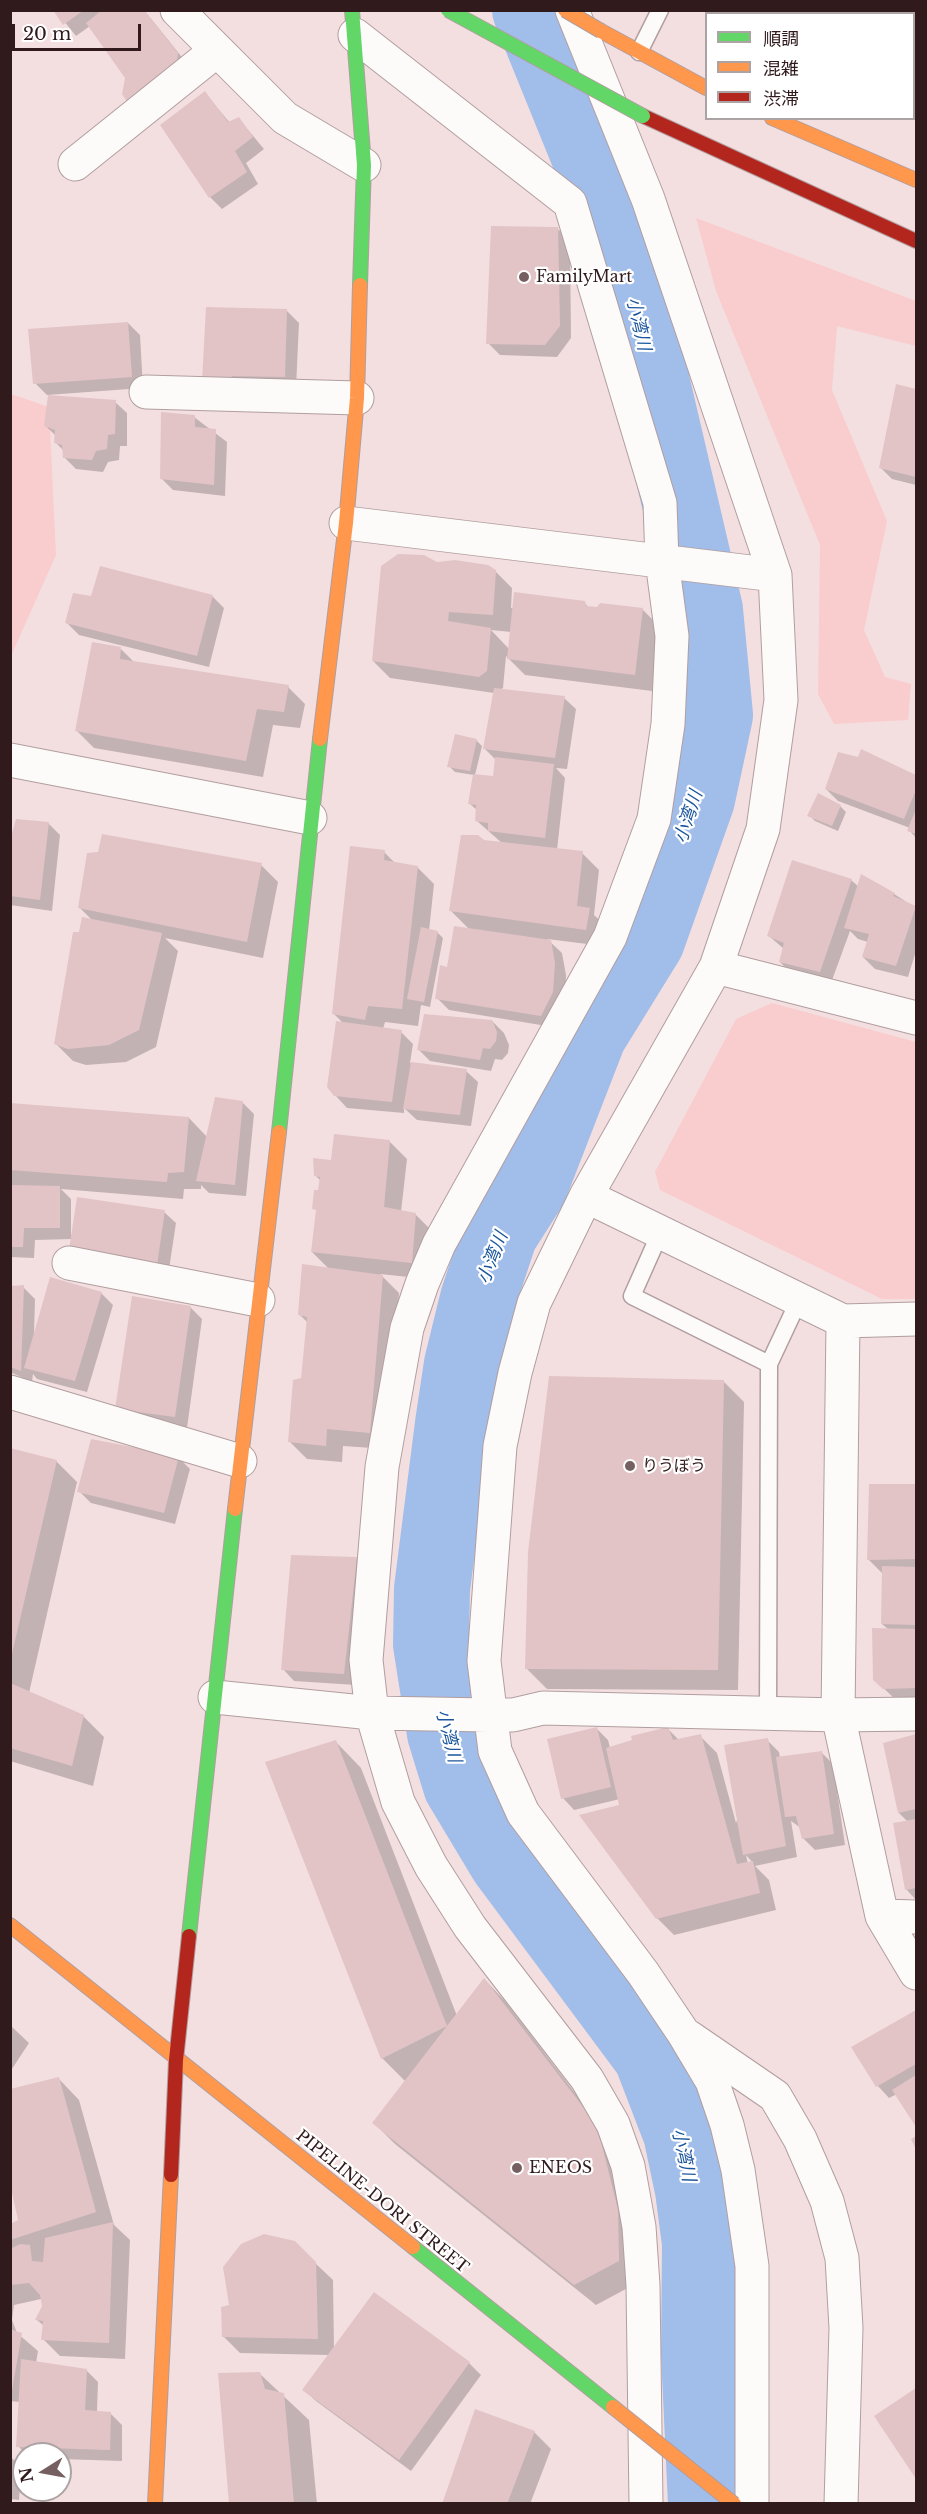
<!DOCTYPE html>
<html>
<head>
<meta charset="utf-8">
<style>
	body { margin:0 }
	#map { position:relative; width:927px; height:2514px; overflow:hidden; background:#f4dfe0; font-family:"Libre Baskerville","Noto Sans JP",serif }
	canvas { display:block }
	.frame { position:absolute; inset:0; border:12px solid #301a1c; pointer-events:none }
	.legend { position:absolute; left:705px; top:12px; width:210px; height:108px; box-sizing:border-box; background:#fff; border:2px solid #aca3a4; margin:0; padding:8px 10px; list-style:none; font-size:18px; color:#301a1c }
	.legend li { display:flex; align-items:center; gap:12px; height:30px }
	.legend b { width:30px; border:2px solid #aca3a4 }
	.north { position:absolute; left:12px; top:2442px; width:60px; height:60px; box-sizing:border-box; background:#fff; border:2px solid #aca3a4; border-radius:50%; rotate:259deg; font-size:16px; font-weight:700; line-height:24px; text-align:center; color:#301a1c }
	.north::after { content:''; display:block; margin:auto; width:21px; height:27px; background:#755f61; clip-path:polygon(50% 0,100% 100%,50% 72%,0 100%) }
	.scale { position:absolute; left:12px; top:24px; width:129px; height:27px; box-sizing:border-box; border:3px solid #301a1c; border-top:0; padding-left:8px; font-size:18px; line-height:21px; white-space:nowrap; color:#301a1c; -webkit-text-stroke:4px #fff; paint-order:stroke }
</style>
</head>
<body>
<div id="map">
<canvas width="927" height="2514"></canvas>
<div class="frame"></div>
<ul class="legend">
<li><b style="height:8px;background:#63d668"></b>順調</li>
<li><b style="height:8px;background:#ff974d"></b>混雑</li>
<li><b style="height:8px;background:#b3261e"></b>渋滞</li>
</ul>
<div class="north">N</div>
<div class="scale">20 m</div>
</div>
<script>
const ctx = document.querySelector('canvas').getContext('2d');
ctx.lineJoin = 'round';
function fill(path, color) {
  ctx.fillStyle = color;
  ctx.fill(path, 'evenodd');
}
function toPath(rows) {
  const path = new Path2D();
  for (const r of rows) {
    path.moveTo(r[0], r[1]);
    for (let i = 2; i < r.length; i += 2) path.lineTo(r[i], r[i + 1]);
  }
  return path;
}
function stroke(path, color, width, dash) {
  ctx.strokeStyle = color;
  ctx.lineWidth = width;
  ctx.lineCap = dash ? 'butt' : 'round';
  ctx.setLineDash(dash || []);
  ctx.stroke(path);
}
function label(font, color, halo, rows, align = 'center') {
  ctx.font = font + ' "Libre Baskerville","Noto Sans JP",serif';
  ctx.lineWidth = 4.5;
  ctx.setLineDash([]);
  ctx.textBaseline = 'middle';
  ctx.strokeStyle = halo;
  ctx.fillStyle = color;
  for (const [text, x, y, turn = 0] of rows) {
    ctx.save();
    ctx.translate(x, y);
    ctx.rotate((+turn || 0) * Math.PI / 180);
    ctx.textAlign = isNaN(turn) ? turn : align;
    if (halo) ctx.strokeText(text, 0, 0);
    ctx.fillText(text, 0, 0);
    ctx.restore();
  }
}
fill(toPath([
	[696,218,916,301,916,346,837,326,832,390,887,521,864,630,885,677,911,684,908,720,834,724,818,694,820,545,716,291],
	[11,394,49,407,56,555,11,656],
	[772,1003,916,1042,916,1299,882,1299,660,1190,655,1172,736,1019]
]), '#f9ccce');
fill(toPath([
	[55,10,144,10,189,66,127,78,90,26,76,36],
	[205,93,230,123,239,119,264,149,246,163,258,184,222,209,210,197],
	[558,229,570,241,571,338,557,357,500,355,488,343],
	[287,311,299,323,296,388,216,392],
	[128,323,140,335,143,388,47,395,35,383],
	[898,385,916,391,916,485,892,479,880,467],
	[115,402,127,413,127,446,120,446,119,460,108,462,103,472,76,469,64,457,64,451,56,443,56,436,46,426],
	[194,417,227,442,225,496,173,490,161,478],
	[436,564,495,571,512,588,511,608,584,602,589,608,642,609,659,626,652,691,525,675,506,656,503,688,500,690,564,698,576,709,567,769,556,768,565,778,557,850,582,853,599,870,594,915,606,926,603,946,547,939,562,953,566,975,565,1004,553,1027,449,1010,437,998,448,968,470,930,451,911,503,844,477,821,478,811,470,804,474,775,455,772,449,766,476,740,482,746,475,775,494,778,496,760,485,749,494,693,390,678,373,661],
	[491,630,511,632,509,649],
	[212,596,224,608,209,667,79,635,67,623,92,598],
	[121,649,135,663,288,687,305,704,300,728,273,725,263,777,94,748,77,731],
	[862,751,916,777,916,838,909,830,910,828,838,801,826,789,859,759],
	[840,806,846,812,838,831,815,821,809,815],
	[48,823,60,835,52,911,10,905,10,843],
	[384,852,396,864,417,867,434,884,429,931,437,932,443,938,430,1007,421,1005,418,1026,385,1022,383,1029,401,1032,413,1044,410,1063,466,1071,478,1082,471,1126,417,1120,404,1108,404,1113,347,1108,335,1095,344,1024,333,1013],
	[261,865,278,882,263,958,165,938,178,951,156,1047,126,1062,86,1065,73,1061,56,1044,80,934,93,921,80,908],
	[851,880,859,887,894,894,916,908,916,951,908,977,875,969,863,957,868,942,858,939,850,931,831,983,792,974,780,962,784,949,769,936],
	[492,1021,504,1033,509,1045,508,1053,502,1060,495,1059,491,1071,430,1061,418,1049],
	[242,1102,254,1114,246,1196,209,1193,201,1185,201,1189,184,1189,183,1199,61,1189,71,1199,71,1235,164,1212,176,1223,168,1276,72,1239,35,1240,34,1258,10,1257,10,1105,189,1118,207,1137],
	[390,1142,407,1159,401,1212,415,1214,432,1231,428,1279,380,1274,399,1293,387,1449,343,1446,342,1462,307,1459,290,1442,303,1380,308,1323,300,1315,330,1270,312,1252,318,1212,314,1208,321,1181,315,1175,332,1161],
	[10,1287,23,1287,35,1299,34,1335,101,1293,113,1305,87,1392,37,1379,33,1374,32,1382,10,1372],
	[133,1297,190,1307,202,1319,187,1428,129,1421],
	[723,1381,744,1402,738,1690,547,1689,527,1669],
	[10,1450,56,1461,77,1482,29,1693,83,1716,104,1737,93,1786,10,1761],
	[178,1457,190,1469,175,1524,91,1503,79,1491],
	[916,1485,916,1700,896,1700,874,1679,889,1630,882,1624,883,1574,869,1560,871,1486],
	[356,1558,368,1570,356,1685,294,1681,283,1669],
	[597,1729,608,1740,610,1748,668,1729,679,1740,700,1736,717,1753,736,1823,767,1740,779,1752,780,1758,821,1752,833,1764,845,1845,815,1850,803,1838,801,1828,791,1821,797,1857,755,1866,769,1880,776,1910,674,1935,657,1918,620,1799,574,1810,563,1798],
	[746,1855,753,1863,748,1864],
	[916,1736,916,1900,906,1889,908,1822,899,1813,885,1744],
	[336,1742,361,1768,457,2016,485,1980,505,2001,617,2148,639,2282,596,2305,395,2144,374,2123,406,2082,382,2058],
	[916,2012,916,2125,897,2094,889,2098,878,2086,853,2048],
	[10,2025,29,2043,10,2072],
	[59,2079,79,2100,114,2225,130,2240,125,2359,60,2356,43,2339,44,2326,37,2320,44,2306,41,2299,14,2305,12,2320,17,2333,38,2351,36,2363,86,2370,98,2382,97,2412,110,2413,122,2425,122,2461,60,2459,60,2454,26,2454,18,2446,20,2402,10,2401,10,2261,13,2250,10,2248,10,2226,20,2221],
	[315,2263,333,2280,334,2349,374,2294,469,2363,481,2375,411,2471,316,2401,304,2390,329,2355,240,2353,223,2336,231,2306],
	[260,2374,309,2420,317,2504,230,2504],
	[916,2390,916,2477,876,2416],
	[534,2432,551,2449,530,2504,444,2504],
	[10,2456,21,2467,19,2500,10,2499]
]), '#0003');
stroke(toPath([
	[530,10,612,212,705,610,715,715,697,799,647,940,589,1034,530,1186,500,1233,478,1299,462,1364,453,1424,432,1589,431,1644,445,1733,461,1785,506,1860,651,2055,681,2133,693,2190,700,2243,699,2353,706,2504]
]), '#a1bdea', 76);
fill(toPath([
	[53,10,84,10,63,25],
	[102,10,144,10,178,53,176,70,130,106,122,94,125,78,86,23],
	[205,91,228,122,239,117,253,137,235,151,247,172,209,198,160,125],
	[491,226,558,227,560,326,545,345,486,344],
	[206,307,287,309,285,377,232,376,231,381,202,381],
	[128,322,132,377,33,384,28,329],
	[896,384,916,389,916,477,879,468],
	[48,395,116,400,115,434,108,435,107,449,96,451,92,460,63,458,62,445,54,443,55,430,44,426],
	[161,412,195,415,195,427,216,429,214,485,160,479],
	[398,554,424,555,437,562,455,560,488,565,496,570,493,615,449,612,448,621,491,628,487,671,479,677,372,661,381,566],
	[100,566,213,595,197,656,65,623,73,593,91,596],
	[514,592,585,601,586,606,597,607,600,603,643,608,635,675,507,659],
	[92,642,121,647,120,659,289,685,284,712,257,709,246,761,75,731],
	[494,688,565,696,555,758,483,749],
	[455,734,477,739,470,771,447,767],
	[861,749,916,775,916,790,904,819,825,789,838,752,858,757],
	[495,757,554,764,545,838,488,831,488,823,475,821,476,805,468,804,473,774,493,776],
	[818,793,841,805,832,826,807,816],
	[916,809,916,834,907,831],
	[16,819,49,822,40,900,10,896,10,841],
	[102,834,262,863,247,942,78,908,87,853,98,852],
	[461,835,478,835,484,840,583,851,577,906,590,908,586,930,449,911],
	[350,846,385,850,384,860,418,866,402,1009,368,1006,365,1020,332,1014],
	[792,860,852,879,820,972,779,962,784,943,767,936],
	[861,874,895,893,893,896,916,906,896,966,862,957,869,934,844,928],
	[82,917,162,933,139,1030,109,1045,68,1049,54,1044,73,932,79,932],
	[454,926,551,940,555,963,553,992,541,1016,435,999,440,965,447,967],
	[421,927,438,931,424,1002,407,999],
	[424,1014,492,1020,497,1032,496,1041,490,1049,483,1048,480,1060,417,1050],
	[336,1021,402,1030,392,1102,334,1096,327,1087],
	[411,1062,467,1069,460,1115,403,1109],
	[215,1097,243,1101,235,1185,196,1181],
	[10,1103,189,1117,184,1172,168,1173,167,1182,10,1170],
	[334,1134,390,1140,384,1207,416,1213,412,1263,311,1252,316,1210,312,1209,314,1190,318,1190,320,1177,314,1176,313,1158,331,1160],
	[10,1185,60,1186,60,1228,24,1228,23,1247,10,1247],
	[77,1197,165,1210,157,1265,69,1250],
	[302,1264,383,1275,370,1433,327,1429,326,1446,288,1442,293,1380,301,1378,307,1317,298,1315],
	[50,1277,102,1292,75,1381,24,1368],
	[24,1285,21,1371,10,1367,10,1286],
	[132,1296,191,1306,175,1417,115,1409],
	[549,1376,724,1380,718,1670,525,1669,528,1552],
	[91,1439,179,1456,164,1513,77,1492],
	[10,1448,57,1460,11,1658,10,1657],
	[869,1484,916,1484,916,1559,867,1560],
	[291,1555,357,1557,344,1674,281,1670],
	[882,1566,916,1567,916,1625,881,1624],
	[872,1628,916,1629,916,1688,883,1689,873,1680],
	[10,1683,84,1715,72,1766,10,1748],
	[597,1727,611,1787,561,1799,547,1739],
	[668,1727,673,1740,701,1734,737,1864,753,1861,760,1893,656,1919,579,1815,619,1805,606,1748,632,1740,631,1736],
	[916,1734,916,1809,898,1813,883,1743],
	[768,1738,786,1846,743,1855,724,1745],
	[336,1740,447,2026,381,2059,265,1762],
	[822,1751,834,1834,802,1839,796,1816,785,1817,776,1757],
	[916,1819,916,1888,905,1890,893,1823],
	[484,1978,597,2125,618,2210,619,2261,574,2285,372,2123],
	[916,2010,916,2064,876,2087,851,2047],
	[916,2075,916,2127,892,2090],
	[59,2077,96,2212,10,2240,10,2224,18,2220,10,2184,10,2089],
	[916,2136,916,2150,911,2139],
	[113,2222,109,2343,41,2340,43,2321,35,2320,42,2306,40,2295,29,2283,10,2285,12,2248,20,2244,30,2245,32,2261,43,2262,45,2238],
	[264,2234,295,2241,316,2262,318,2339,222,2337,221,2307,229,2305,223,2267,241,2244],
	[374,2292,470,2362,399,2460,302,2390],
	[10,2329,22,2333,12,2390,10,2390],
	[21,2359,87,2369,85,2410,111,2412,110,2450,16,2447],
	[260,2372,265,2389,284,2393,294,2504,229,2504,218,2373],
	[916,2388,916,2479,874,2416],
	[475,2409,535,2431,507,2504,442,2504]
]), '#e2c4c6');
const lane = toPath([
	[862,10,869,14],
	[914,18,916,18],
	[639,52,660,10],
	[660,1233,632,1296,769,1364],
	[768,1713,769,1364,799,1300]
]);
const street = toPath([
	[177,10,285,118,364,165],
	[572,10,648,199,775,575,781,700,763,829,716,967,586,1196,534,1303,515,1373,500,1446,484,1661,495,1751,523,1813,643,1973,684,2034,712,2081,727,2125,738,2170,752,2266,752,2504],
	[355,35,570,203,660,503,662,561,672,636,668,724,654,819,610,937,439,1244,422,1284,407,1328,382,1467,366,1660,372,1713,398,1802,431,1866,470,1927,587,2079,613,2124,628,2166,639,2227,643,2285,646,2504],
	[75,164,216,51],
	[146,392,357,398],
	[346,523,775,575],
	[10,760,310,818],
	[716,967,916,1018],
	[586,1196,843,1321,916,1319],
	[69,1263,258,1300],
	[843,1321,838,1715,882,1916,916,1973],
	[10,1392,240,1461],
	[215,1697,372,1713,489,1715,513,1715,543,1708,838,1715,916,1714],
	[882,1916,916,1917],
	[689,2037,775,2096,800,2139,827,2201,842,2258,846,2328,841,2504]
]);
const fast = toPath([
	[352,10,364,165,360,285],
	[279,1132,320,739],
	[189,1936,235,1509],
	[413,2247,613,2407]
]);
const slow = toPath([
	[601,31,706,88],
	[772,118,916,180],
	[320,739,346,523,357,398,360,285],
	[235,1509,279,1132],
	[10,1925,413,2247],
	[155,2504,171,2175]
]);
const jam = toPath([
	[643,116,916,241],
	[171,2175,176,2060,189,1936]
]);
stroke(lane, '#b19e9f', 19);
stroke(street, '#b19e9f', 35);
stroke(fast, '#b19e9f', 16);
stroke(slow, '#b19e9f', 16);
stroke(jam, '#b19e9f', 16);
stroke(lane, '#fdfafa', 16);
stroke(street, '#fdfafa', 33);
stroke(fast, '#63d668', 14);
stroke(slow, '#ff974d', 14);
stroke(jam, '#b3261e', 14);
const fastBridge = toPath([
	[448,10,643,116]
]);
const slowBridge = toPath([
	[565,10,601,31],
	[613,2407,734,2504]
]);
stroke(fastBridge, '#b19e9f', 16, []);
stroke(slowBridge, '#b19e9f', 16, []);
stroke(fastBridge, '#63d668', 14);
stroke(slowBridge, '#ff974d', 14);
for (const [x, y, r, color] of [
	[524,277,6,"#755f61"],
	[630,1466,6,"#755f61"],
	[517,2168,6,"#755f61"]
]) {
  const dot = new Path2D();
  dot.arc(x, y, r, 0, 2 * Math.PI);
  ctx.fillStyle = color;
  ctx.fill(dot);
  stroke(dot, '#fff', 2);
}
label('16px', '#301a1c', '#fff', [
	["FamilyMart",536,277],
	["りうぼう",642,1466],
	["ENEOS",529,2168]
], 'left');
label('16px', '#301a1c', '#fff', [
	["PIPELINE-DORI STREET",382,2202,39]
]);
label('italic 18px', '#1b569d', '#fff', [
	["小湾川",638,324,77],
	["小湾川",689,817,-72],
	["小湾川",493,1258,-69],
	["小湾川",448,1736,76],
	["小湾川",683,2155,78]
]);
</script>
</body>
</html>
